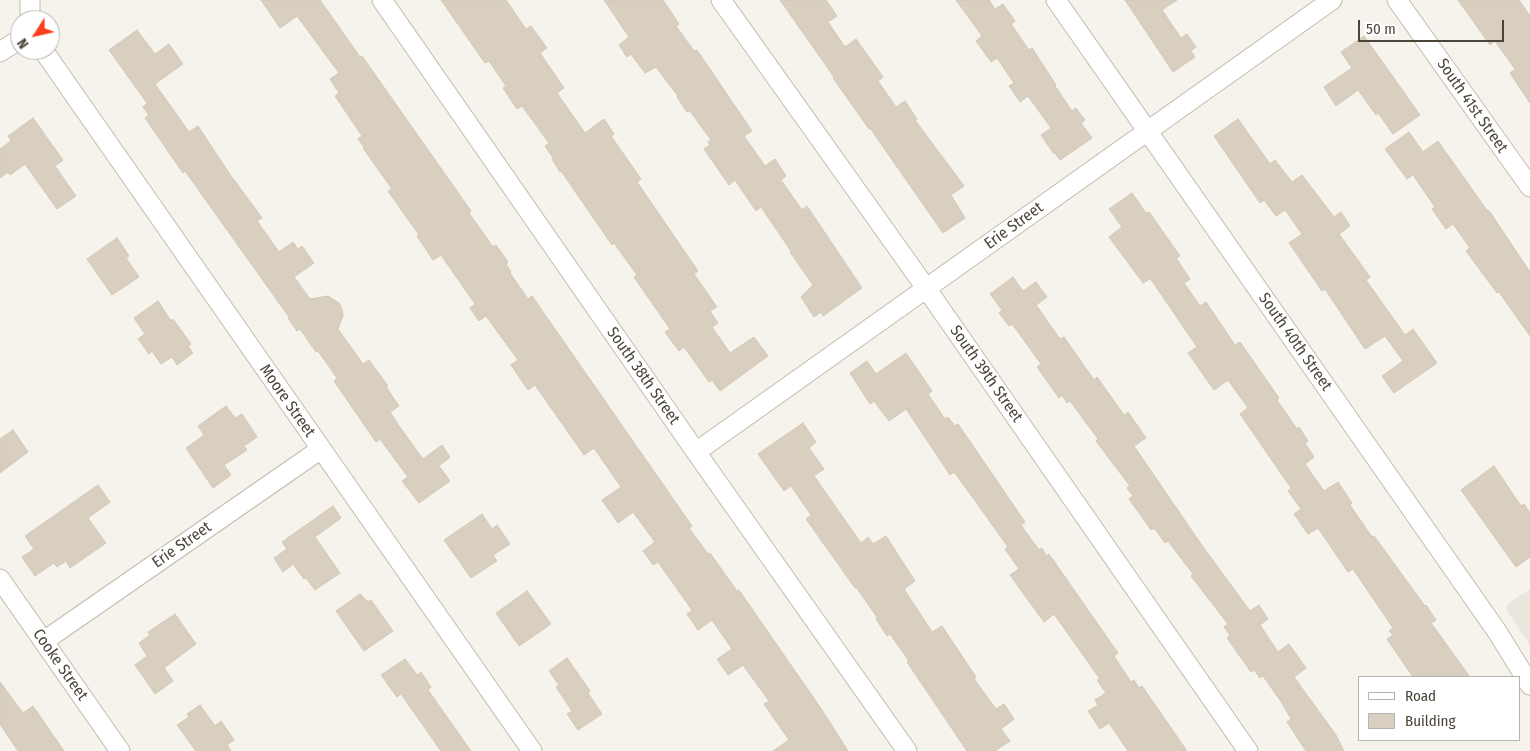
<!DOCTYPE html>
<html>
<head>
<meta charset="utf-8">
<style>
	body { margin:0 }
	#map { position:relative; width:1530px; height:751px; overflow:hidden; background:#f6f3ec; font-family:"Fira Sans Condensed",sans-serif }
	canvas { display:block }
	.legend { position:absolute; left:1358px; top:676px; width:162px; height:65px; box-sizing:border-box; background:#fff; border:1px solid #b7b4b0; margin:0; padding:6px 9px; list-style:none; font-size:15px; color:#4b4439 }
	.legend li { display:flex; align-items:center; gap:10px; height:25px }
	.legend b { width:25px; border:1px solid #b7b4b0 }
	.north { position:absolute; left:10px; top:10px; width:50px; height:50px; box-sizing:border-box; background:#fff; border:1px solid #b7b4b0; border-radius:50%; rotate:235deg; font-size:14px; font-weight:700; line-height:20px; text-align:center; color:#4b4439 }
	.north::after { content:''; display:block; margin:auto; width:18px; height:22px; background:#fc3f1d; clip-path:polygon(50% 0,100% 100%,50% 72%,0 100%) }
	.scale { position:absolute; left:1358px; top:20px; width:146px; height:22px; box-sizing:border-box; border:2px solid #4b4439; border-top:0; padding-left:6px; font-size:15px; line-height:18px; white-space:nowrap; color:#4b4439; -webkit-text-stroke:4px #fff; paint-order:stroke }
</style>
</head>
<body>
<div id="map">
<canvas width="1530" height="751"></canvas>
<ul class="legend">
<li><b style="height:6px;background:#fff"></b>Road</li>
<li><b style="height:14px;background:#d8cfc1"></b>Building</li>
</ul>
<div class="north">N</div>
<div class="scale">50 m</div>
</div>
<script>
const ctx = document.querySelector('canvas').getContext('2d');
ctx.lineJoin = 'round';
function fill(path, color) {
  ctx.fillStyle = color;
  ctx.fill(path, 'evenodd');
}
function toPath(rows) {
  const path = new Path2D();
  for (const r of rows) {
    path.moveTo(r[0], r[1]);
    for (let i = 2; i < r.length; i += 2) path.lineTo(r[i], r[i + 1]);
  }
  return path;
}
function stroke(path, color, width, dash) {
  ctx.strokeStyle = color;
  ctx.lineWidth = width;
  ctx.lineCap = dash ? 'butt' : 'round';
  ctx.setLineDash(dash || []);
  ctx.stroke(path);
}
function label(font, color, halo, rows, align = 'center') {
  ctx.font = font + ' "Fira Sans Condensed",sans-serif';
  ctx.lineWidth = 4;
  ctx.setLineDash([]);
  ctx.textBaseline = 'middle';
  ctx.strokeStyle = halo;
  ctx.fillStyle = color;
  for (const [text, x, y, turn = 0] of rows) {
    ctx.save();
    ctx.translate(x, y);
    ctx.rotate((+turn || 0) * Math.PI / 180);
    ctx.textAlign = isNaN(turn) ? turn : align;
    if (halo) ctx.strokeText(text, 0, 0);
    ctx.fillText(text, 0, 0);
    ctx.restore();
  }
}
fill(toPath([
	[1530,589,1530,645,1507,610,1507,608,1509,603]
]), '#eae5da');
const building = toPath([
	[261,0,320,0,360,57,362,56,471,211,469,213,493,247,496,245,508,262,506,264,511,272,510,273,528,299,532,296,692,526,689,528,708,554,710,553,737,591,739,590,822,710,848,751,773,751,789,740,764,704,769,701,743,665,728,675,717,659,732,649,712,620,698,630,687,614,692,610,658,562,653,565,643,551,655,542,633,512,618,523,602,500,621,487,594,448,584,455,535,385,528,390,511,365,518,360,486,316,479,321,470,308,475,304,441,255,433,260,417,236,419,235,388,191,392,189,363,148,364,147,358,139,362,136,335,96,339,93,330,79,339,73,297,16,280,28,261,0],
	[441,0,506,0,526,29,531,26,547,48,540,53,564,88,557,93,585,133,604,119,614,134,611,136,641,179,637,182,698,271,694,274,717,307,710,311,718,323,712,327,730,353,754,337,768,356,720,391,712,380,709,382,684,347,679,351,665,332,670,329,634,277,637,275,614,243,612,245,561,171,560,172,552,159,553,158,545,146,549,143,522,106,517,109,503,88,506,86,489,61,485,63,441,0],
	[604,0,663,0,679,24,676,26,694,51,697,50,752,131,744,136,765,166,775,159,786,176,781,180,802,210,807,206,862,288,823,316,821,312,814,317,801,297,813,285,790,252,791,251,761,207,756,211,735,180,729,185,704,149,710,145,708,142,711,140,690,111,687,112,677,97,678,96,656,67,645,73,631,54,627,57,619,45,629,37,604,0],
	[780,0,826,0,837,16,828,22,845,47,856,39,883,77,878,81,896,107,905,101,917,119,915,120,964,186,951,195,965,218,943,233,870,128,869,129,833,78,834,77,780,0],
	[956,0,989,0,995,9,1003,4,1015,21,1011,24,1029,50,1032,48,1056,85,1055,86,1072,111,1076,108,1085,120,1081,123,1092,138,1060,160,1055,153,1054,154,1041,135,1051,128,1028,96,1020,102,1009,86,1014,83,997,58,991,62,976,41,982,36,956,0],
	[1125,0,1177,0,1162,10,1181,38,1187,34,1196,47,1191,51,1195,57,1173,72,1125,0],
	[1458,0,1519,0,1530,16,1530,103,1510,73,1515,69,1495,41,1490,45,1458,0],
	[137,30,155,54,169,44,183,64,155,84,189,132,198,126,229,173,262,218,257,221,279,252,293,242,298,249,302,246,314,263,294,277,310,299,328,296,339,303,342,309,343,316,338,329,363,364,369,360,388,386,386,387,399,406,390,412,399,426,423,459,442,445,450,457,439,466,450,481,419,503,402,481,408,477,380,439,376,442,334,381,337,378,318,351,316,352,300,329,297,331,288,318,289,317,185,171,183,173,145,118,149,115,143,107,147,103,109,50,137,30],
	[1364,36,1420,115,1393,134,1378,113,1376,115,1358,90,1336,106,1324,87,1352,68,1341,52,1364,36],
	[33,118,63,160,55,166,76,196,57,209,25,164,10,175,8,172,0,178,0,149,11,141,8,136,33,118],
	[1238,119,1270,164,1275,160,1292,182,1302,175,1334,217,1341,212,1350,226,1339,234,1370,277,1366,280,1405,335,1413,329,1437,363,1394,393,1382,376,1403,361,1385,336,1365,349,1325,289,1322,291,1289,243,1302,234,1285,210,1276,216,1264,200,1260,203,1214,136,1238,119],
	[1409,132,1423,152,1438,141,1486,209,1490,212,1530,272,1530,336,1499,292,1497,293,1466,251,1470,248,1453,224,1446,229,1432,209,1435,207,1413,175,1407,179,1385,149,1409,132],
	[1132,193,1146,213,1149,212,1180,256,1176,258,1190,279,1184,283,1200,306,1206,302,1235,345,1240,342,1279,398,1277,400,1297,429,1299,427,1308,441,1305,443,1314,457,1305,464,1324,491,1338,482,1352,503,1350,505,1372,537,1374,536,1425,606,1426,605,1436,620,1431,623,1470,677,1413,677,1387,639,1393,635,1389,631,1393,628,1353,569,1348,572,1318,528,1308,534,1294,514,1301,509,1288,491,1291,488,1240,414,1248,408,1228,380,1214,390,1188,353,1197,347,1152,281,1150,279,1143,283,1109,237,1122,227,1109,209,1132,193],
	[117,238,129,256,126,258,139,277,112,295,87,259,117,238],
	[1013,277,1023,291,1036,282,1047,297,1036,305,1060,339,1064,337,1094,380,1097,377,1124,415,1128,412,1146,438,1134,446,1201,544,1250,611,1259,605,1268,619,1260,625,1278,652,1289,644,1306,668,1294,677,1336,735,1344,751,1306,751,1287,722,1291,719,1282,703,1263,676,1260,678,1254,670,1251,672,1227,638,1230,635,1224,627,1228,624,1191,576,1193,574,1168,541,1165,543,1154,528,1151,530,1142,517,1129,499,1133,496,1127,488,1130,486,1096,441,1098,439,1070,401,1067,403,1062,395,1059,398,1037,367,1041,364,1018,332,1012,324,1009,326,999,313,1002,310,990,294,1013,277],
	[158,301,171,321,173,319,191,344,188,346,193,353,177,365,172,357,161,364,152,351,149,354,138,339,145,334,134,318,158,301],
	[906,353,932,391,928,394,945,419,948,417,955,426,958,424,1025,522,1021,525,1039,550,1042,548,1046,556,1049,554,1118,653,1114,656,1131,682,1134,680,1139,688,1142,686,1187,751,1128,751,1109,723,1100,729,1088,711,1098,705,1095,700,1106,693,1097,680,1100,679,1054,614,1044,622,1010,575,1019,569,1005,549,1008,547,976,502,954,472,950,475,906,409,889,421,874,401,870,404,850,373,867,361,876,374,906,353],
	[226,406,235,418,242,414,257,437,244,446,247,450,224,465,231,475,213,488,186,448,204,435,198,426,226,406],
	[803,423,816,442,809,448,824,469,814,476,861,543,868,537,873,544,886,536,915,581,904,589,932,632,942,626,976,677,974,679,996,709,1004,704,1014,719,1001,729,1010,741,995,751,967,751,907,662,909,661,890,634,887,636,876,619,877,617,856,587,855,588,806,519,811,515,791,486,784,491,758,454,803,423],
	[13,430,28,452,0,473,0,439,13,430],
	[1494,466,1521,506,1524,504,1530,513,1530,557,1516,567,1461,490,1494,466],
	[98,485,110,502,88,518,106,543,70,568,66,561,57,567,54,563,35,576,22,557,34,549,25,536,98,485],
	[333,506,341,518,315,537,340,573,315,590,306,578,304,579,293,564,283,572,274,558,287,549,282,542,333,506],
	[482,514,492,529,497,525,510,544,493,555,497,561,471,578,444,540,482,514],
	[527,591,551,624,519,646,496,613,527,591],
	[360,594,368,602,371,600,393,631,364,651,336,611,360,594],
	[175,614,196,644,164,668,173,681,155,694,135,665,147,656,139,643,150,635,148,632,175,614],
	[567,658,590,691,588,693,602,714,578,730,567,714,572,711,556,687,559,685,549,671,567,658],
	[405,659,417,675,421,672,431,687,428,690,471,751,441,751,401,694,397,697,381,675,405,659],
	[0,682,23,713,33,706,64,751,18,751,0,724,0,682],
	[200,705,215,726,221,721,234,740,227,745,231,751,196,751,177,725,189,717,187,714,200,705]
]);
fill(building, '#d8cfc1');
stroke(building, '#d3c7b4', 1);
const minor = toPath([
	[30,0,30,20],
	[382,0,696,452,907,751],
	[721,0,926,288,1248,751],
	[1056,0,1498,633,1530,685],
	[1397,0,1530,187],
	[43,50,532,751],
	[0,52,20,39],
	[696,452,1332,0],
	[0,579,120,751],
	[44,641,321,449]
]);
stroke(minor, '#c2bbae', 21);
stroke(minor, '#fff', 19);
label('16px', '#4b4439', '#fff', [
	["South 41st Street",1472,106,55],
	["Erie Street",1014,226,-36],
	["South 40th Street",1295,342,55],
	["South 39th Street",986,374,55],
	["South 38th Street",643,376,55],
	["Moore Street",287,401,55],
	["Erie Street",182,545,-35],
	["Cooke Street",60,665,55]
]);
</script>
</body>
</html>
